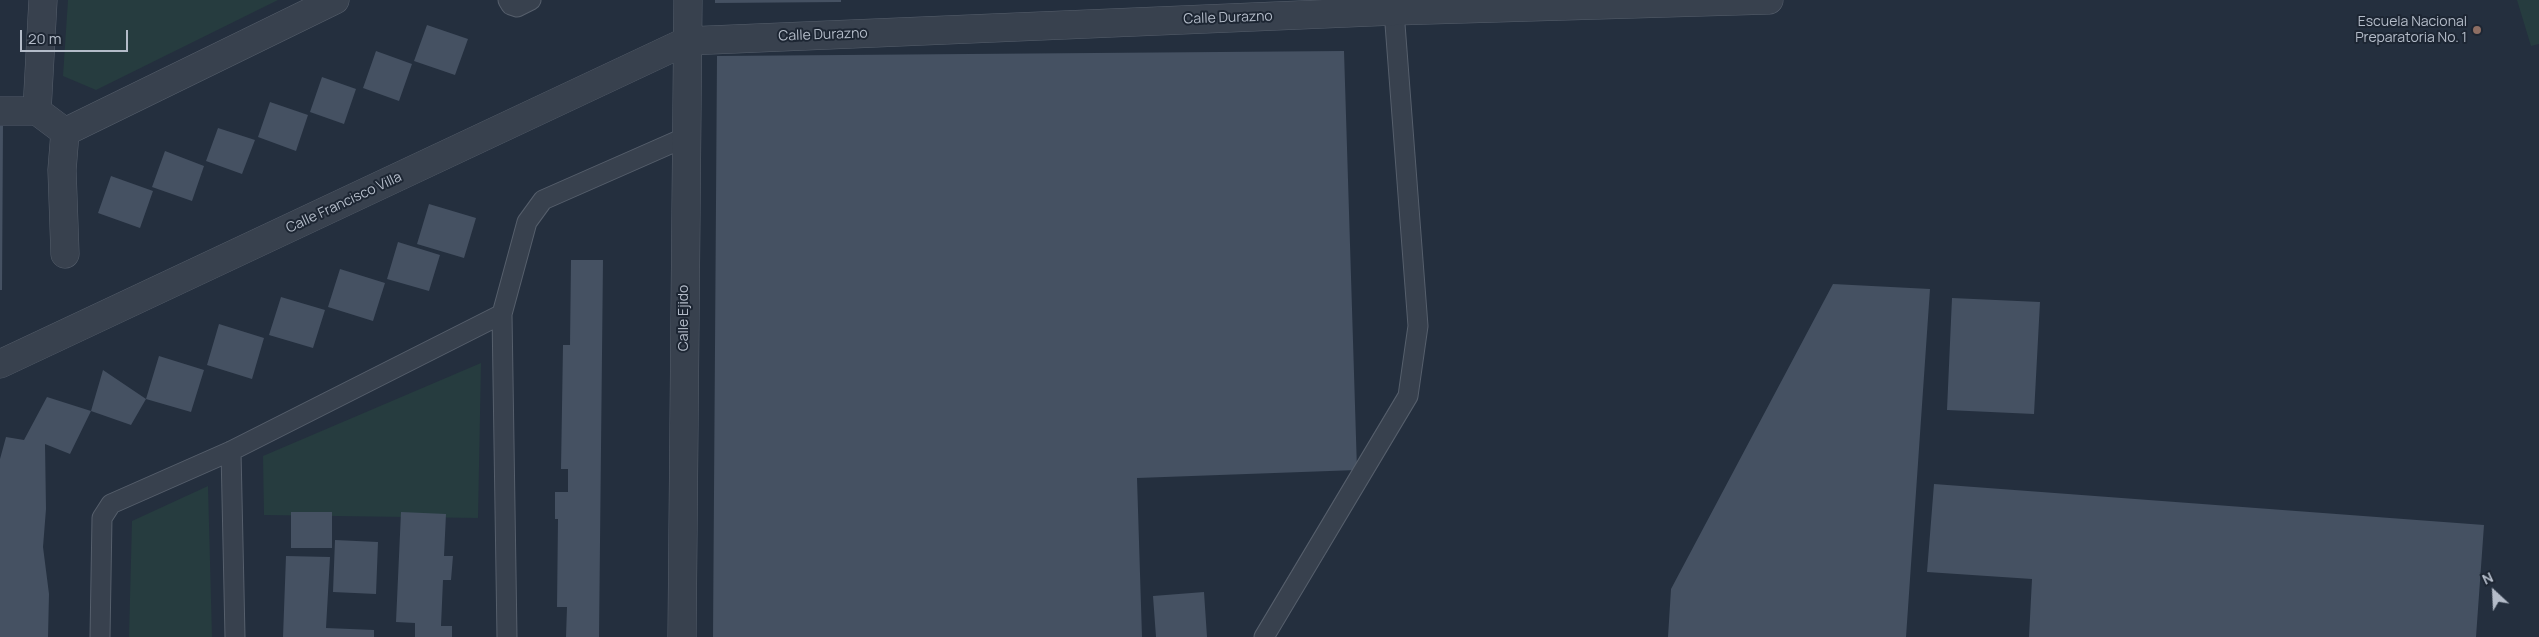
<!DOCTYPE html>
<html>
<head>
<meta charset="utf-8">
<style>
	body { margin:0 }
	#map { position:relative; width:2539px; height:637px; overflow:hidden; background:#242f3e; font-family:Manrope,sans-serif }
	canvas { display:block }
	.north { position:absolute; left:2469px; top:567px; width:50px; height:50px; -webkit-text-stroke:4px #1d2633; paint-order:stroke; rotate:335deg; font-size:14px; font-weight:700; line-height:20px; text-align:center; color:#b4bcc9 }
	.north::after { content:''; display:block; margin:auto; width:18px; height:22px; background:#b4bcc9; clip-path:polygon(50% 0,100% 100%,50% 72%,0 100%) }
	.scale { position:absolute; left:20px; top:30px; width:108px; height:22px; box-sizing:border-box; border:2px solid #b4bcc9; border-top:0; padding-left:6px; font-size:15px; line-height:18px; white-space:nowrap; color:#b4bcc9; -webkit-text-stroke:4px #1d2633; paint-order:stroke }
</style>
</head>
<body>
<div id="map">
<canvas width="2539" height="637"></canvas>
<div class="north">N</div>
<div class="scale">20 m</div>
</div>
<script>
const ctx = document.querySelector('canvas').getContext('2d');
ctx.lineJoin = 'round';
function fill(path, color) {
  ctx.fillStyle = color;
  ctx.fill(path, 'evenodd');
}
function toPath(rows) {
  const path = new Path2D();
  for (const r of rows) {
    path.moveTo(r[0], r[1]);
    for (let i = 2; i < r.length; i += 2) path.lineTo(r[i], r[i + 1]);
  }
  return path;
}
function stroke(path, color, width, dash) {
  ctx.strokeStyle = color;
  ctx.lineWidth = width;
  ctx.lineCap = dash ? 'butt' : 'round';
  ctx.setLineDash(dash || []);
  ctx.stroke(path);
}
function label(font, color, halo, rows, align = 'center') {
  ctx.font = font + ' Manrope,sans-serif';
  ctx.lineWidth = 4;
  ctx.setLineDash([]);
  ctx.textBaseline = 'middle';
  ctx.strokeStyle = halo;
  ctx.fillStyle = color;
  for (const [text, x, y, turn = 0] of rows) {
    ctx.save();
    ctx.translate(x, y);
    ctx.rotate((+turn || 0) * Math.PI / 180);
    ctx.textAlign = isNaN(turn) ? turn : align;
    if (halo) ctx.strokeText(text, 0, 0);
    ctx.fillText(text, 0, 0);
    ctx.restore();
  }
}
fill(toPath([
	[68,0,278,0,96,90,63,76],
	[2517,0,2539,0,2539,44,2531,46],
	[481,363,478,518,264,515,263,456],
	[208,486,212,637,129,637,132,521]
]), '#263c3f');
fill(toPath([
	[715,0,841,0,841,2,715,3],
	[427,25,468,39,455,75,414,61],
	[376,51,412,64,399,101,363,88],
	[1344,51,1357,470,1137,478,1142,637,713,637,717,56],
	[322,77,356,89,344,124,310,112],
	[270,102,308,115,296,151,258,137],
	[0,126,3,126,2,290,0,290],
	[218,128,255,140,242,174,206,161],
	[165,151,204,166,192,201,152,187],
	[111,176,153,191,140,228,98,213],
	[429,204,476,218,464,258,417,244],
	[398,242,440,255,429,291,387,279],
	[571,260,603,260,599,637,566,637,567,607,557,607,558,519,555,519,555,492,568,492,568,469,561,469,563,345,570,345],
	[340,269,385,283,373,321,328,307],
	[1833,284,1930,289,1906,637,1668,637,1671,589],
	[281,297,325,310,313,348,269,335],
	[1952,298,2040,302,2034,414,1947,410],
	[219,324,264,338,252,379,207,365],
	[159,356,204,370,191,412,146,399],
	[103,370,146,399,131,425,91,411],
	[47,397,91,411,70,454,45,444,46,509,43,547,49,594,48,637,0,637,0,459,6,437,24,440],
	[1934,484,2484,525,2476,637,2029,637,2032,579,1927,572],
	[291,512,332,512,332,548,291,548],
	[401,512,446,514,444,556,453,556,451,580,443,580,441,626,452,626,452,637,415,637,415,623,396,622],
	[335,540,378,542,376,594,333,592],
	[286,556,330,557,326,628,374,630,374,637,283,637],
	[1204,592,1207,637,1156,637,1153,596]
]), '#455162');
const lane = toPath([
	[508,0,511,5,517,7,531,0],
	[231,451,235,637],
	[100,637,102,518,111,504,231,451,502,314],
	[507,637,502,314,527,222,543,200,686,137],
	[1264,637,1408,396,1418,326,1394,11]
]);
const street = toPath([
	[43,0,37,111,65,132,62,170,65,254],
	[0,111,37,111],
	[65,132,335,0],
	[0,364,687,41,1394,11,1769,0],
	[682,637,688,0]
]);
stroke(lane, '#565f6c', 21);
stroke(street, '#565f6c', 29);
stroke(lane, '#38414e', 19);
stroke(street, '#38414e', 28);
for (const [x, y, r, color] of [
	[2477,30,5,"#8d6e63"]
]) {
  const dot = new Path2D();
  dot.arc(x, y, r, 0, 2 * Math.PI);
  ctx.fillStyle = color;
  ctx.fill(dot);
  stroke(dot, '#1d2633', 2);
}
label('14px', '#b4bcc9', '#1d2633', [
	["Calle Durazno",1228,18,-2],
	["Calle Durazno",823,35,-2],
	["Calle Francisco Villa",344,203,-25],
	["Calle Ejido",684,318,-90]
]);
label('14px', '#b4bcc9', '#1d2633', [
	["Escuela Nacional",2467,22],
	["Preparatoria No. 1",2467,38]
], 'right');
</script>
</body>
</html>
